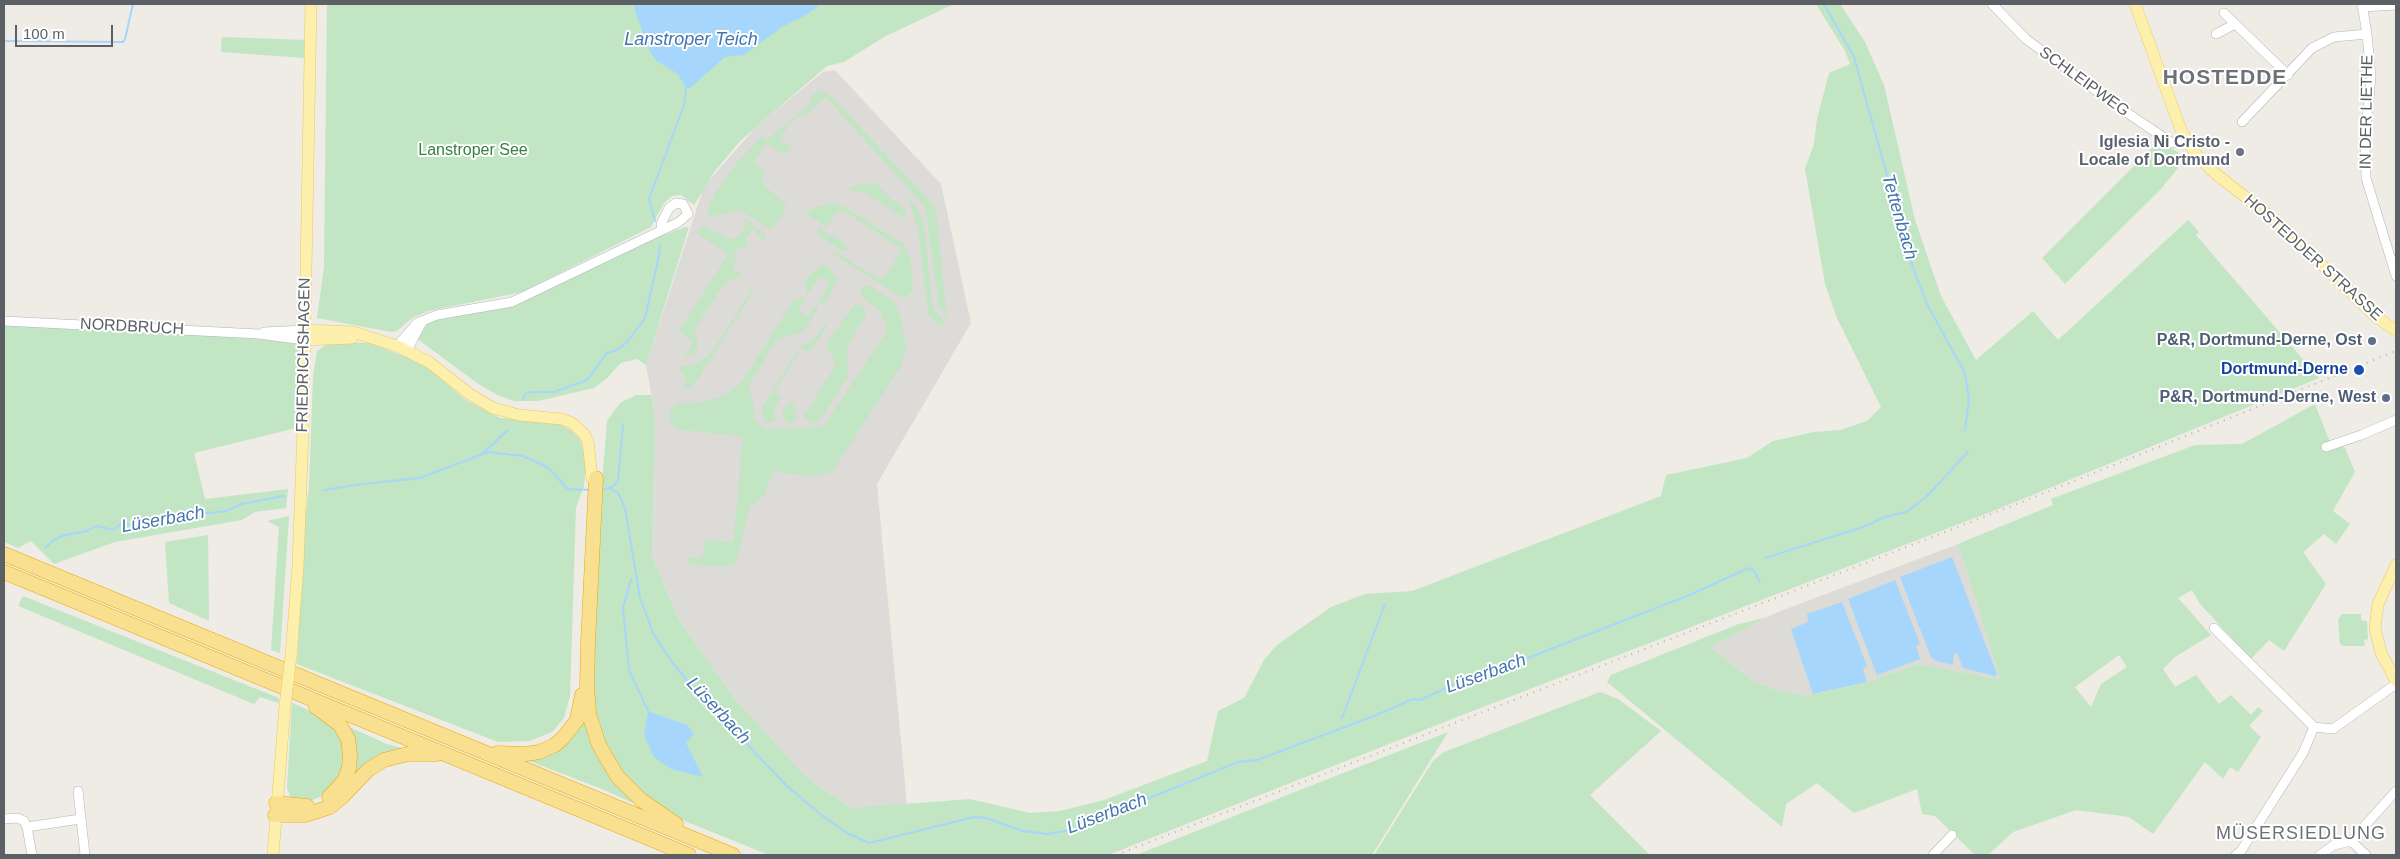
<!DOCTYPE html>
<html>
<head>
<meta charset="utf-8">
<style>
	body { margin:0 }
	#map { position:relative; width:2400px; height:859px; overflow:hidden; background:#eeece5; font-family:Arial,sans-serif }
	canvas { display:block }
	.frame { position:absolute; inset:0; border:5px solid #5c6065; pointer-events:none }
	.scale { position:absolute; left:15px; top:25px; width:98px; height:22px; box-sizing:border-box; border:2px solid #5c6065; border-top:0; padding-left:6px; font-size:15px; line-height:18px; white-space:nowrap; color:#5c6065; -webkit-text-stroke:4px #fff; paint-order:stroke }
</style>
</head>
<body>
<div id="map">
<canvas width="2400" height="859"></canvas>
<div class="frame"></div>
<div class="scale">100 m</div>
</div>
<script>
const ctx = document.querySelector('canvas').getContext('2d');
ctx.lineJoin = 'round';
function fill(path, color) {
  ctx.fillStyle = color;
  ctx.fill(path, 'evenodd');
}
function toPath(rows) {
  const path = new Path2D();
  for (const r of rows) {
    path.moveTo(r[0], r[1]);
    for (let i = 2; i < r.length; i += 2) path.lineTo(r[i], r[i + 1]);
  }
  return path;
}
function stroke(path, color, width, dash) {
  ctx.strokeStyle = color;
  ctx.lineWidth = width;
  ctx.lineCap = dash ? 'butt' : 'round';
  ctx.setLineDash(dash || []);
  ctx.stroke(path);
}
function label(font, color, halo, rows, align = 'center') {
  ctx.font = font + ' Arial,sans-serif';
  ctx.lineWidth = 4;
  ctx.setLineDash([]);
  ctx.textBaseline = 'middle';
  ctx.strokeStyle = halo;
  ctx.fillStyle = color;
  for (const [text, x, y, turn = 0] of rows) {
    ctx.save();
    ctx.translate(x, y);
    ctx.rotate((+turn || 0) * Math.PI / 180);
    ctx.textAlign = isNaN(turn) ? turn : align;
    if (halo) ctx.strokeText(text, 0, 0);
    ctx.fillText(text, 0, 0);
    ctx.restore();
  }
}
fill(toPath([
	[835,70,941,184,971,323,877,484,907,805,852,808,808,779,734,698,679,620,652,556,655,416,646,365,704,186,757,126,823,72],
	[1958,544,2000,679,1918,664,1867,682,1807,696,1776,690,1753,681,1710,647,1773,614]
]), '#dddbd7');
fill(toPath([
	[327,4,954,4,884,37,844,62,827,66,740,141,715,171,694,205,681,195,672,196,664,203,651,227,522,292,428,311,412,318,397,331,391,332,317,318,324,267],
	[1816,4,1840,4,1865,42,1884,85,1915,220,1941,296,1976,360,2033,311,2058,340,2188,220,2199,232,2196,235,2319,378,1993,511,1470,712,1108,855,769,855,680,819,652,801,622,773,602,735,595,711,592,682,599,520,607,421,620,403,636,395,651,395,655,416,652,556,679,620,734,698,808,779,852,808,970,799,1030,813,1060,811,1104,800,1207,761,1218,711,1244,698,1264,660,1277,645,1331,607,1365,594,1412,591,1661,496,1666,475,1747,458,1773,441,1814,432,1841,430,1867,421,1881,407,1837,318,1825,284,1805,169,1814,144,1817,119,1829,73,1850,64,1845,51],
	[222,37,306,40,304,58,221,52],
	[821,90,831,96,934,206,936,211,947,319,939,306,925,207,826,97,804,116,802,113,789,125,779,140,791,147,785,155,766,143,754,163,766,171,762,178,763,184,786,205,785,211,771,230,740,210,711,216,708,214,707,210,718,189,737,163,762,136,767,140,812,102,809,97],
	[2160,140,2186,158,2161,189,2065,284,2042,258],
	[875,182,892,200,900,203,905,210,906,219,864,192,849,191,853,186],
	[901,190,918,209,923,220,933,308,945,324,944,326,937,324,928,313,918,230,910,203],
	[832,203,845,207,903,244,911,260,913,291,903,298,833,254,836,252,880,280,886,276,902,249,845,212,838,210,827,227,805,213,814,208],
	[744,218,766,235,763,241,753,228,745,240,748,242,744,249,739,247,733,256,737,259,732,268,742,275,724,284,695,329,698,347,696,352,684,358,693,342,679,331,728,254,696,233,703,225,729,239,736,238,745,228],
	[685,227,689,227,646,365,637,359,621,363,606,379,594,388,538,401,514,401,497,395,477,383,416,338,428,323,442,318,514,304,650,240],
	[819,228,843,242,846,246,846,249,843,251,817,235],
	[822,265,829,268,837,279,834,287,824,303,820,304,818,302,829,283,826,279,819,277,807,295,805,283,812,272],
	[865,286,870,286,894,302,900,314,906,348,901,366,832,472,814,476,790,474,774,470,764,495,755,504,750,505,736,563,724,567,688,564,689,557,699,559,703,556,704,540,733,542,743,437,677,429,669,420,669,413,677,403,700,403,715,399,729,393,742,382,793,301,803,297,804,301,798,310,808,317,817,305,819,306,808,325,801,332,776,340,749,385,756,420,762,427,767,429,823,427,886,333,886,325,879,310,861,297,861,289],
	[754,290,698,379,692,386,684,390,686,377,678,368,697,363,711,353,751,291],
	[855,304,863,307,866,315,847,347,848,377,820,420,811,424,804,416,836,364,827,346,828,341],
	[4,321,225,335,298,344,296,428,194,453,205,499,288,489,286,508,255,512,242,520,115,542,54,564,31,541,18,548,4,542],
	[825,324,827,326,810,352,802,348,774,392,781,397,775,408,775,421,767,423,764,421,762,407,801,346,816,337],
	[330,342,369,343,407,357,431,370,464,399,500,418,558,423,572,431,580,439,584,450,586,468,584,486,576,508,570,696,564,718,552,732,529,741,498,742,297,664,305,522,309,487,313,376,317,351],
	[789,402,794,405,796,417,792,424,783,419,782,413],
	[2315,404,2329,440,2345,448,2355,472,2333,511,2350,524,2336,544,2324,534,2303,552,2326,584,2284,651,2269,640,2251,659,2200,604,2192,590,2178,598,2211,635,2175,657,2163,669,2175,687,2196,675,2219,704,2231,695,2251,715,2258,707,2263,711,2249,726,2261,737,2238,772,2230,767,2223,779,2205,762,2153,834,2129,817,2076,810,2013,832,1988,855,1975,855,1935,816,1922,814,1917,789,1854,813,1817,783,1786,804,1782,827,1607,682,1611,675,1736,625,1767,617,1710,647,1753,681,1776,690,1807,696,1867,682,1918,664,2000,679,1958,544,2053,505,2051,499,2195,445,2242,444],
	[2119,655,2127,667,2101,684,2091,707,2075,687],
	[289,516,280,653,271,650,279,527,267,521],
	[208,535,209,621,169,603,165,542],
	[23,596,279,698,278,703,260,697,254,704,18,606],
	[2342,614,2361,614,2361,620,2367,621,2368,639,2364,640,2365,646,2344,646,2340,644,2338,619],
	[1600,692,1618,699,1661,731,1590,795,1650,855,1374,855,1433,761,1444,752],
	[292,703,322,716,338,729,346,751,342,777,328,793,306,803,293,803,287,788],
	[584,709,642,807,602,789,524,759,533,758],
	[349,727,387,744,409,750,321,808,342,790],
	[1448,732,1372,855,1136,855,1300,790]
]), '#c2e5c3');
fill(toPath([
	[634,4,821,4,806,15,782,27,744,55,725,57,698,81,690,88,686,88,678,74,657,61,650,52,636,14],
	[1952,557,1997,674,1995,676,1963,668,1958,655,1954,653,1953,665,1936,661,1931,657,1900,577],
	[1895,580,1920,644,1916,646,1920,659,1877,675,1848,599],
	[1842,602,1867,666,1863,669,1867,682,1813,694,1791,629,1808,622,1807,614],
	[648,711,687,725,694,734,686,743,703,777,671,769,654,757,644,735]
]), '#a7d6fc');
stroke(toPath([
	[1824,4,1854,57,1913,268,1928,306,1965,373,1969,400,1965,430],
	[4,41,123,42,125,39,133,4],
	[655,221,649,199,684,105,686,88],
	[523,400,525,394,532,392,554,392,587,380,607,353,617,350,628,341,645,318,658,260,660,245],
	[484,452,508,430],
	[609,488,618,493,625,508,640,598,654,635,672,662,695,690,787,786,820,814,847,833,869,843,974,817,986,818,1023,831,1047,834,1071,830,1238,762,1257,760,1374,716,1413,699,1420,700,1459,682,1469,681,1692,594,1744,570,1750,568,1754,571,1760,582],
	[324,490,362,484,420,478,488,452,523,456,547,467,568,489,591,490],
	[601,490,612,487,618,481,623,424],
	[45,548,54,540,65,535,87,531,96,526,113,530,121,524,146,525,161,517,177,518,195,511,210,513,226,511,241,504,284,496],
	[1765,558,1863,527,1885,517,1906,512,1925,498,1968,452],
	[631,579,623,608,629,670,648,711],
	[1342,718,1385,604]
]), '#a7d6fc', 2);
const minor = toPath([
	[1992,4,2026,39,2114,104,2172,143,2186,141],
	[2362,4,2367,34,2371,77,2365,141,2366,178,2396,276],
	[2362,7,2396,5],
	[2224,13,2288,75],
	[2216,34,2235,24],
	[2242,122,2312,48,2334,37,2367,34],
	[4,321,259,334,304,340],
	[264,332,305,330],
	[397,346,417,323,437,315,512,302,679,222,688,214,683,204,676,203,669,208,661,224,662,230],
	[407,350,422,322],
	[2326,447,2361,435,2396,420],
	[2214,628,2314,727],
	[2314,727,2333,729,2396,684],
	[78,791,85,855],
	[4,819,18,818,24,821,27,827,32,855],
	[27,827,80,819],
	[2351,841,2366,855],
	[1933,855,1952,835],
	[2236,855,2241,851,2303,753,2314,727],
	[2320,855,2334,845,2351,841,2396,791]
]);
const major = toPath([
	[2135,4,2181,130,2195,153,2211,170,2277,222,2374,315,2396,331],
	[305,330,353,332,397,346,429,362,468,393,493,408,519,415,562,419,572,423,584,434,588,441,592,478],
	[304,340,352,338],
	[2396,565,2378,604,2375,628,2381,653,2396,681],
	[291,656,298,566,303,429,311,4],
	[273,855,285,706]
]);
const highway = toPath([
	[596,478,588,642,587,687,589,714,599,745,617,776,641,800,676,824],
	[4,554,733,855],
	[4,572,689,855],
	[316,707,340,725,348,739,350,755,349,768,344,781,329,797],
	[497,753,526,754,539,752,555,745,563,738,577,720,582,695],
	[276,803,307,806],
	[275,815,305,815,330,807,342,797,368,770,384,760,408,754,437,754]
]);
stroke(minor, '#b2b5b9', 10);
stroke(major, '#ecc760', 12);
stroke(highway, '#eaa709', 15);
stroke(minor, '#fff', 9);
stroke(major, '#fcf0ac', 11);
stroke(highway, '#f9e091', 14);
stroke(toPath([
	[1116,855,2022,502,2396,351]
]), '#b3b4b5', 2, [1, 6]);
const majorBridge = toPath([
	[285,706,291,656]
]);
stroke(majorBridge, '#ecc760', 12, []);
stroke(majorBridge, '#fcf0ac', 11);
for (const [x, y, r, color] of [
	[2240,152,5,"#6b7280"],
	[2372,341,5,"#5c6f8a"],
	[2359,370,6,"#1a4fb4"],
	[2386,398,5,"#5c6f8a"]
]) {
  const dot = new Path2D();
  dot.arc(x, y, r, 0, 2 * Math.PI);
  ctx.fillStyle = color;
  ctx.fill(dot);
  stroke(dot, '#fff', 2);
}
label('16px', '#5c6065', '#fff', [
	["SCHLEIPWEG",2084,82,36],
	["IN DER LIETHE",2367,112,-89],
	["HOSTEDDER STRASSE",2313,258,42],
	["NORDBRUCH",132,327,3],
	["FRIEDRICHSHAGEN",304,355,-89]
]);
label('bold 16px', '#5b616d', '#fff', [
	["Iglesia Ni Cristo -",2230,143],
	["Locale of Dortmund",2230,161]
], 'right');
label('16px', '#37813c', '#fff', [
	["Lanstroper See",473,151]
]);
label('bold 16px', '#4e5e75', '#fff', [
	["P&R, Dortmund-Derne, Ost",2362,341],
	["P&R, Dortmund-Derne, West",2376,398]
], 'right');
label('bold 16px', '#164399', '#fff', [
	["Dortmund-Derne",2348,370]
], 'right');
label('italic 18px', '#4476ae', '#fff', [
	["Lanstroper Teich",691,40],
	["Tettenbach",1899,217,74],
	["Lüserbach",163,520,-10],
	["Lüserbach",1486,674,-20],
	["Lüserbach",718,711,47],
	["Lüserbach",1107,814,-21]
]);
ctx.letterSpacing = '1px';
label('18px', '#6d7276', '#fff', [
	["MÜSERSIEDLUNG",2301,834]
]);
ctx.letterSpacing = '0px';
ctx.letterSpacing = '1px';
label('bold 21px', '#6d7276', '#fff', [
	["HOSTEDDE",2225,78]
]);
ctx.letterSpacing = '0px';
</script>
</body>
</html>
